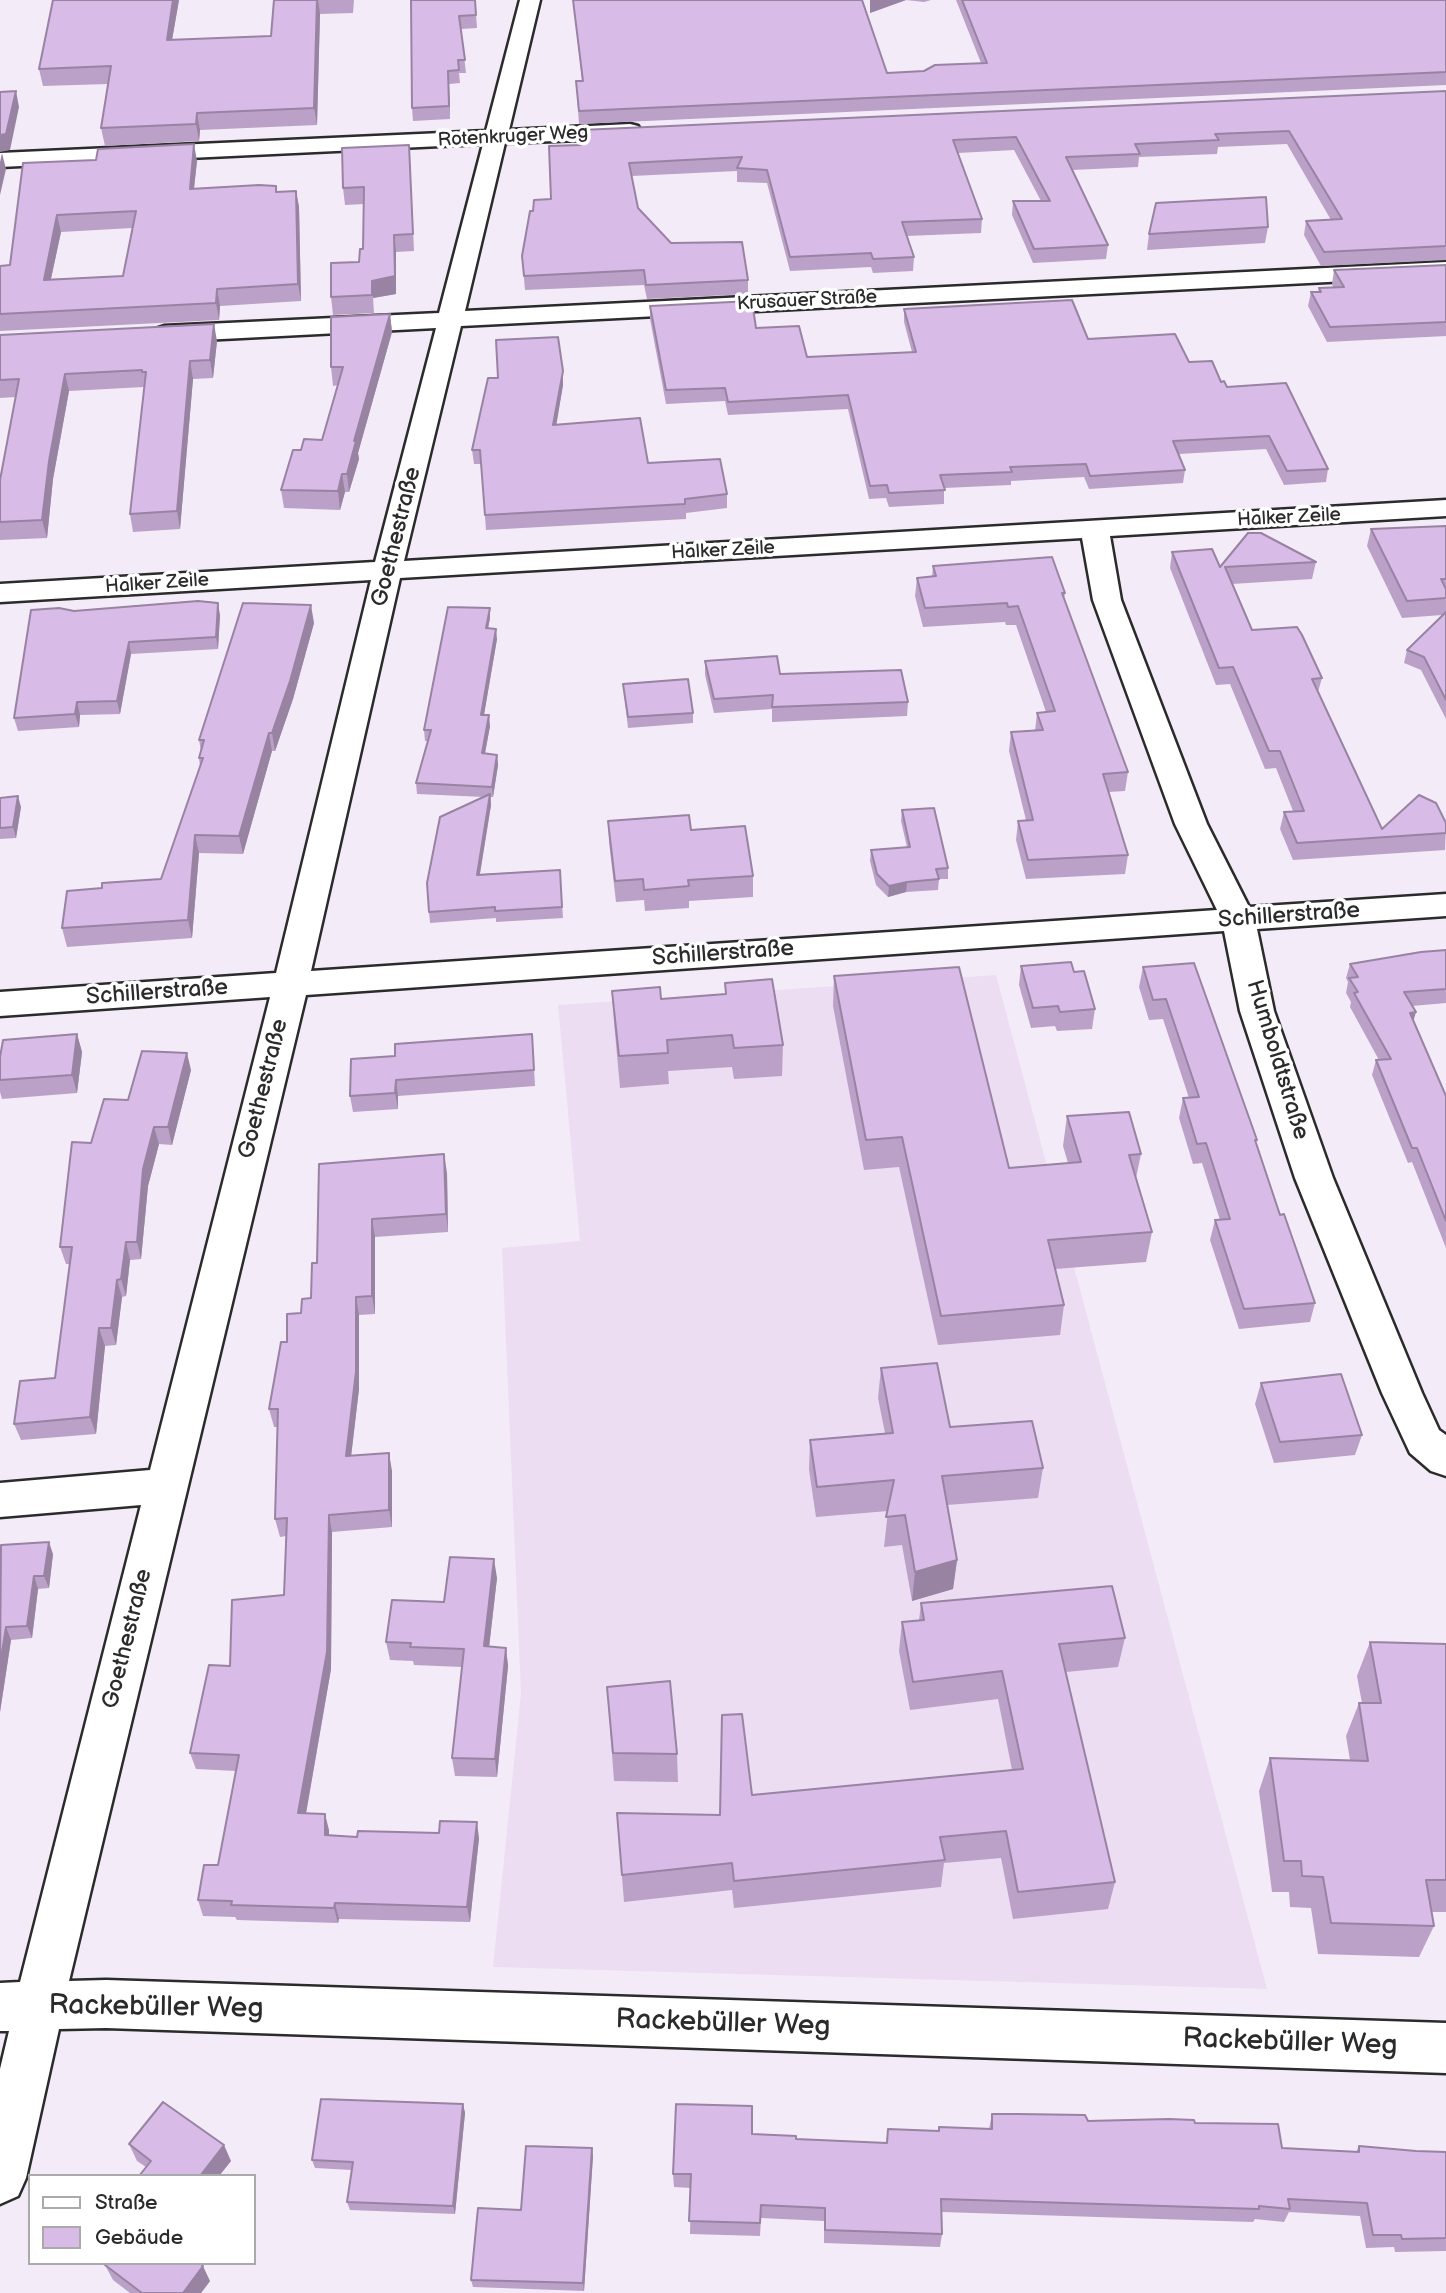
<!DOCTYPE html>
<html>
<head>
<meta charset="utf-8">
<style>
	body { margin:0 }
	#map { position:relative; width:1446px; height:2293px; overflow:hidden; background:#f4ebf8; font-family:"Balsamiq Sans",sans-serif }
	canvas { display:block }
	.legend { position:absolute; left:28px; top:2174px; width:228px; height:91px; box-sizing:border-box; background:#fff; border:2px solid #aaa; margin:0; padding:9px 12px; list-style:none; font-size:21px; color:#2b2b2b }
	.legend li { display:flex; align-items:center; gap:14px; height:35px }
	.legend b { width:35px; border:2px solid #aaa }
</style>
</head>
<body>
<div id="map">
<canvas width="1446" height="2293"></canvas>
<ul class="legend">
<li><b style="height:9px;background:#fff"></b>Straße</li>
<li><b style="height:19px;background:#d9bbe8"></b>Gebäude</li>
</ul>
</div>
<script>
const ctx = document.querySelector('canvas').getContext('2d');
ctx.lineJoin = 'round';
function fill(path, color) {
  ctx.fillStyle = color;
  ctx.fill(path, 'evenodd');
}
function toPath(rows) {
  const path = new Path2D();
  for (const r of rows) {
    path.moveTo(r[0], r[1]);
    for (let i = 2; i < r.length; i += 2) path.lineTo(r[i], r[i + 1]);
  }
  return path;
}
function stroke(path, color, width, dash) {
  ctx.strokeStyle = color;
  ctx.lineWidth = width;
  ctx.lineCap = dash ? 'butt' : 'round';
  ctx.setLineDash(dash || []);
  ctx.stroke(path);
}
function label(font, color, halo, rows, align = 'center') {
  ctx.font = font + ' "Balsamiq Sans",sans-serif';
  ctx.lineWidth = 7;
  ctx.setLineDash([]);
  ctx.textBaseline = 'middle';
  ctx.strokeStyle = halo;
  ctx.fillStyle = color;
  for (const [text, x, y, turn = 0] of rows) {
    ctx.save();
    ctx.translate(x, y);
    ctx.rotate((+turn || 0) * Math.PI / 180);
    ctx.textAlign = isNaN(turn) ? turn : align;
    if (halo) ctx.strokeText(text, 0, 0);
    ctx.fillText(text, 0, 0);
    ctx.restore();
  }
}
fill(toPath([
	[996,975,1267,1989,493,1967,521,1694,502,1248,580,1241,558,1005]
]), '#ecddf3');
const minor = toPath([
	[520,0,540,0,509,130,630,124,638,126,641,131,638,136,630,138,505,143,465,311,1446,262,1446,276,461,326,404,561,1446,500,1446,516,1110,536,1121,600,1207,824,1249,907,1446,894,1446,916,1257,929,1274,1011,1333,1178,1422,1393,1439,1430,1446,1435,1446,1476,1431,1471,1410,1453,1382,1393,1295,1178,1240,1011,1224,931,306,995,69,1981,106,1980,1446,2023,1446,2073,106,2028,59,2029,26,2178,18,2196,0,2204,0,2069,9,2031,0,2031,0,1983,20,1982,141,1505,0,1517,0,1483,150,1470,270,997,0,1016,0,992,276,973,371,580,0,602,0,584,375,562,436,328,164,342,155,339,151,334,155,329,164,326,439,313,483,144,0,167,0,153,486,131,520,0],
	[1082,538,1093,600,1175,824,1217,910,311,971,400,578,1082,538]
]);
stroke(minor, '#2b2b2b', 5);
fill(minor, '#fff');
fill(toPath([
	[53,0,179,0,172,40,271,36,274,0,354,0,353,13,320,14,317,125,200,130,199,141,105,146,101,128,108,84,43,86,39,69],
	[411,0,475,0,477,28,461,29,466,73,459,73,460,83,449,84,450,119,413,121,412,108],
	[573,0,887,73,924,71,981,63,956,0,1446,0,1446,85,579,124,576,81,582,81],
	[870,0,931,0,924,2,906,0,870,13],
	[1446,91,1446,260,1321,266,1304,235,1306,221,1331,220,1287,144,1218,147,1217,154,1139,157,1138,167,1072,170,1108,245,1106,259,1033,263,1012,215,1013,201,1041,201,1014,150,958,153,982,219,981,233,906,236,914,257,913,271,873,273,871,267,790,271,767,183,737,182,737,171,632,176,638,208,671,243,748,280,748,294,647,299,644,285,525,290,522,256,533,211,551,199,581,145,581,130],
	[197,161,194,189,277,192,296,191,299,207,301,301,220,306,219,320,0,331,0,266,10,265,23,163],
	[132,228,123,276,51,279,61,232],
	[410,162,414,251,396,252,396,294,373,298,374,313,333,315,331,297,359,262,363,249,364,204,345,205,343,188],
	[1268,227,1265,243,1147,250,1149,234],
	[1446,265,1446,336,1327,342,1308,306,1311,292,1318,292,1319,288,1333,287,1332,284,1334,270],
	[650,306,756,328,807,357,912,352,904,322,904,309,1088,339,1189,362,1221,382,1328,469,1326,482,1284,485,1266,449,1179,454,1185,470,1183,483,1089,489,1084,477,1011,481,1011,485,944,488,944,504,889,507,886,498,869,499,848,409,728,415,725,401,666,404,650,319],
	[390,314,392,332,358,453,359,459,349,492,345,492,340,510,284,508,281,490,301,450,322,440,338,385,333,386,331,367],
	[0,335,217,341,213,378,193,379,180,529,133,532,130,514,144,387,69,391,53,479,47,538,0,540,0,480,16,397,0,398],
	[563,385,556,424,648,463,727,494,727,508,686,513,686,519,486,530,481,464,474,464,472,450],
	[1446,526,1446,719,1421,670,1404,663,1407,650,1442,615,1402,618,1367,546,1371,529],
	[1172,552,1220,567,1316,562,1312,579,1232,584,1252,630,1322,678,1318,692,1382,829,1446,823,1445,850,1293,860,1280,829,1284,812,1293,811,1276,768,1265,769,1230,684,1216,685,1170,568],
	[933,566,1065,593,1064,599,1128,772,1125,791,1109,792,1128,855,1125,874,1026,879,1016,840,1018,821,1026,820,1009,751,1011,732,1035,731,1037,713,1046,712,1016,625,1006,625,1005,622,923,627,915,596,917,578,932,577],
	[74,611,220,615,218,649,131,654,120,714,80,715,79,727,18,731,14,718],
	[490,618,488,628,497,639,484,715,490,726,485,753,497,755,498,765,493,797,491,797,491,805,480,874,560,870,563,918,496,922,496,918,430,923,429,912,484,797,417,794,416,783,428,741,425,741,424,730],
	[314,623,293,699,275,751,272,751,243,854,199,853,192,938,67,947,62,928,102,888,161,879,200,766,199,758,201,751,199,740],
	[705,661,780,674,908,702,907,716,772,722,772,709,714,713,705,675],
	[623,684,693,713,693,723,628,728],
	[0,798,21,807,16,838,0,839],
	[902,810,948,868,948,879,939,879,938,890,906,892,888,897,876,885,870,861,871,850,907,847,901,821],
	[608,821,691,830,753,876,753,897,689,901,689,908,645,911,644,900,616,902,609,842],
	[1446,950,1446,1003,1412,1006,1414,1021,1446,1096,1446,1248,1412,1162,1408,1163,1372,1075,1376,1060,1379,1060,1350,1007,1351,1002,1346,993,1348,982,1346,978,1350,964],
	[1194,963,1257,1140,1256,1143,1280,1215,1315,1303,1310,1322,1239,1329,1210,1240,1215,1220,1220,1220,1202,1163,1193,1164,1179,1118,1183,1098,1189,1098,1163,1019,1149,1020,1139,987,1143,967],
	[1021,966,1074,972,1095,1009,1092,1029,1057,1031,1055,1026,1031,1028,1019,985],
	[834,976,1009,1168,1068,1163,1063,1146,1067,1116,1141,1154,1136,1178,1152,1232,1146,1262,1055,1269,1064,1305,1060,1335,938,1345,899,1167,864,1170,833,1006],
	[725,983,783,1045,782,1076,734,1079,732,1067,668,1071,669,1084,620,1088,614,1022,612,991,661,999,725,995],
	[77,1034,82,1052,77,1093,2,1099,0,1092,0,1057],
	[532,1034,535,1086,398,1096,398,1109,353,1112,350,1096,395,1056],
	[191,1070,172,1145,159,1144,148,1186,141,1259,130,1260,126,1296,122,1297,116,1345,105,1346,96,1434,21,1440,14,1424,55,1378,70,1264,66,1264,60,1247,91,1143,128,1100],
	[319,1164,447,1173,448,1232,375,1237,375,1314,359,1315,359,1389,351,1456,392,1471,392,1527,332,1532,331,1669,306,1814,325,1814,329,1835,357,1837,479,1838,470,1922,339,1919,338,1923,237,1920,235,1917,203,1916,198,1900,218,1865,236,1771,196,1769,190,1753,230,1666,284,1595,286,1536,280,1537,275,1519,278,1427,274,1427,269,1409,287,1342,301,1313,311,1298,317,1263],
	[881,1368,950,1427,1043,1468,1038,1498,947,1505,957,1560,953,1589,912,1601,902,1545,884,1547,888,1511,816,1517,809,1470,810,1440,885,1433,878,1398],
	[1261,1383,1362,1435,1355,1455,1274,1463,1255,1404],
	[0,1550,53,1554,49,1588,38,1589,32,1638,11,1640,0,1712],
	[497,1578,489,1647,506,1648,508,1666,497,1777,455,1776,452,1758,462,1667,414,1665,413,1661,390,1660,386,1642,444,1602],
	[921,1603,1125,1638,1118,1667,1066,1672,1115,1882,1108,1909,1013,1919,1001,1858,944,1863,941,1887,734,1908,732,1890,624,1902,617,1813,720,1815,752,1795,1012,1770,998,1699,910,1710,899,1651,902,1622,919,1621],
	[1370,1642,1446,1644,1446,1912,1431,1912,1434,1926,1419,1957,1318,1954,1311,1908,1290,1907,1289,1892,1272,1892,1259,1791,1270,1758,1350,1760,1346,1736,1359,1703,1362,1703,1357,1676],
	[607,1687,677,1754,678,1782,614,1781],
	[463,2104,465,2113,455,2214,350,2210,347,2202,352,2170,315,2168,312,2160],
	[992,2114,1088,2121,1195,2123,1282,2148,1356,2152,1359,2146,1416,2151,1446,2152,1446,2251,1395,2252,1394,2247,1366,2248,1360,2216,1289,2212,1284,2222,1255,2219,1253,2222,942,2212,942,2234,940,2247,824,2243,824,2221,761,2218,760,2236,690,2234,691,2188,674,2187,673,2174,752,2134,796,2139,886,2143,888,2129,938,2131,939,2127,989,2129],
	[129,2144,231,2161,219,2176,139,2176,146,2167,137,2161],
	[593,2156,584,2291,473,2287,471,2280,521,2210],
	[105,2265,210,2281,201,2293,130,2293,113,2280]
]), '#bba1c8');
fill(toPath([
	[173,0,179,0,169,57,167,40],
	[318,0,320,14,317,125,314,108],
	[870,0,906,0,870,13],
	[448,71,449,84,450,119,449,106],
	[16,91,19,107,10,150,0,152,0,135],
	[197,113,200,130,199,141,196,124],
	[194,144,197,161,192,206,190,189],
	[2,153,6,169,0,195,0,162],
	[296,191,299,207,301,301,298,284],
	[57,215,61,232,47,297,44,280],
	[394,235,396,252,396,294,373,298,374,313,372,281],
	[217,289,220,306,219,320,216,303],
	[390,314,392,332,358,453,359,459,349,492,347,474,354,441],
	[214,324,217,341,213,378,210,360],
	[190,361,193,379,180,529,177,511],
	[563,371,563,385,554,439,553,425],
	[65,374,69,391,53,479,47,538,42,520,49,461],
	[342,474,345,492,340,510,338,491],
	[218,603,220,615,218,649,216,637],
	[311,605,314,623,293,699,275,751,272,733],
	[490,608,490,618,486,639,486,628],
	[496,629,497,639,482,726,481,715],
	[129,642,131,654,120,714,117,701],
	[77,702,80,715,79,727,75,714],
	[489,715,490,726,483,764,482,753],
	[269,733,272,751,243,854,239,836],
	[497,755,498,765,493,797,492,787],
	[490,794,491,805,478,885,477,875],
	[18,796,21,807,16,838,13,827],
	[195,835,199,853,192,938,188,920],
	[907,882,906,892,888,897,889,886],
	[1416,1012,1412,1026,1410,1013],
	[77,1034,82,1052,77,1093,72,1075],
	[187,1053,191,1070,172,1145,168,1127],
	[396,1080,398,1096,398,1109,395,1093],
	[154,1127,159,1144,148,1186,141,1259,137,1242,143,1169],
	[444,1154,447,1173,448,1232,446,1214],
	[372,1219,375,1237,375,1314,372,1296],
	[126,1242,130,1260,126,1296,121,1279],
	[117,1280,122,1297,116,1345,111,1328],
	[356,1297,359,1315,359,1389,349,1474,346,1456],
	[99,1328,105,1346,96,1434,90,1417],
	[389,1453,392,1471,392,1527,389,1510],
	[329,1515,332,1532,331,1669,303,1830,298,1813],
	[49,1542,53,1554,49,1588,44,1576],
	[494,1559,497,1578,487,1665,484,1646],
	[957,1560,953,1589,912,1601,915,1572],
	[34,1576,38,1589,32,1638,27,1626],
	[6,1627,11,1640,0,1712,0,1665],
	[506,1648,508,1666,497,1777,495,1759],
	[325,1814,329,1830,329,1851,325,1835],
	[477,1822,479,1838,470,1922,467,1907],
	[335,1903,339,1919,338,1923,334,1908],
	[463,2104,465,2113,455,2214,453,2206],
	[224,2145,231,2161,219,2176,200,2176],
	[592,2148,593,2156,584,2291,583,2283],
	[203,2266,210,2281,201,2293,183,2293]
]), '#9883a2');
const building = toPath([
	[53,0,173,0,167,40,271,36,274,0,317,0,314,108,197,113,196,124,101,128,111,66,39,69,53,0],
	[411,0,475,0,476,15,459,16,465,60,458,60,459,70,448,71,449,106,412,108,411,0],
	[573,0,862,0,887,73,924,71,935,65,987,63,962,0,1446,0,1446,72,579,111,576,81,583,81,573,0],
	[16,91,6,134,0,135,0,92,16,91],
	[1446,91,1446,246,1324,252,1306,221,1342,219,1289,131,1215,134,1219,140,1135,144,1140,154,1066,157,1108,245,1034,249,1013,201,1050,201,1016,137,953,140,982,219,902,222,914,257,873,259,871,253,790,257,767,170,737,168,742,157,629,163,638,208,671,243,742,242,748,280,646,285,644,270,524,276,522,256,530,211,533,211,534,200,551,199,549,146,582,145,581,130,1446,91],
	[194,144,190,189,259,185,276,186,276,192,296,191,298,284,217,289,216,303,0,314,0,266,10,265,23,163,96,160,98,149,194,144],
	[136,211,123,276,44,280,57,215,136,211],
	[409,145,413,234,394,235,395,276,372,281,372,295,331,297,331,263,359,262,360,249,363,249,364,187,343,188,342,148,409,145],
	[1266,197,1268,227,1149,234,1156,203,1266,197],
	[1446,265,1446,322,1330,327,1311,292,1321,292,1319,288,1344,287,1334,270,1446,265],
	[1072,300,1088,339,1175,334,1189,362,1212,361,1221,382,1224,381,1227,387,1286,383,1328,469,1287,471,1269,436,1173,441,1185,470,1090,476,1086,464,1010,467,1012,472,940,475,945,490,889,493,887,485,870,486,848,395,728,402,725,388,666,390,650,306,752,301,756,328,799,326,807,357,916,352,904,309,1072,300],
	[390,314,354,441,356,441,347,474,342,474,338,491,281,490,293,450,301,450,304,439,322,440,343,367,331,367,331,317,390,314],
	[214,324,210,360,190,361,177,511,130,514,146,372,142,372,142,370,65,374,49,461,42,520,0,522,0,480,19,379,0,380,0,335,214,324],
	[558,337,563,371,553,425,640,418,648,463,720,459,727,494,685,499,685,504,485,515,480,450,472,450,488,378,498,378,496,340,558,337],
	[1446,526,1446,579,1441,579,1446,589,1446,598,1407,601,1371,529,1446,526],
	[1248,533,1261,533,1316,562,1225,567,1252,630,1297,627,1302,635,1322,678,1312,679,1382,829,1419,795,1436,803,1446,823,1446,833,1297,843,1284,812,1304,811,1280,751,1269,751,1233,667,1219,668,1172,552,1212,549,1220,567,1248,533],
	[1052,557,1065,593,1062,593,1128,772,1103,774,1128,855,1028,860,1018,821,1033,820,1011,732,1043,730,1037,713,1055,711,1018,606,1008,607,1007,603,925,608,917,578,936,576,933,566,1052,557],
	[198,601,218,603,216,637,129,642,117,701,77,702,75,714,14,718,31,610,59,608,74,611,198,601],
	[243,603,311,605,290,681,272,733,269,733,239,836,195,835,188,920,62,928,67,891,102,888,102,883,161,879,203,758,199,758,204,740,199,740,243,603],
	[448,607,490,608,486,628,496,629,481,715,489,715,482,753,497,755,492,787,416,783,431,730,424,730,448,607],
	[1446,612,1446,700,1424,657,1407,650,1446,612],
	[777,656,780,674,901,670,908,702,772,707,773,695,714,699,705,661,777,656],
	[688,679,693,713,628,717,623,684,688,679],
	[490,794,477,875,560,870,562,907,495,911,495,907,429,912,427,883,440,817,490,794],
	[18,796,13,827,0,828,0,798,18,796],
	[934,808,948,868,936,869,939,879,907,882,889,886,877,874,871,850,910,847,902,810,934,808],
	[689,815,691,830,745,826,753,876,688,880,689,886,644,890,643,879,615,881,608,821,689,815],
	[1446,950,1446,989,1404,992,1416,1012,1410,1013,1446,1096,1446,1221,1417,1148,1412,1148,1376,1060,1391,1059,1354,993,1358,992,1349,978,1358,977,1350,964,1421,952,1446,950],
	[1071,962,1074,972,1084,971,1095,1009,1060,1012,1058,1006,1033,1008,1021,966,1071,962],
	[1194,963,1257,1140,1255,1140,1280,1215,1284,1214,1315,1303,1244,1309,1215,1220,1230,1219,1206,1143,1197,1144,1183,1098,1199,1097,1166,999,1153,1000,1143,967,1194,963],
	[959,967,1009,1168,1081,1162,1067,1116,1129,1112,1141,1154,1129,1155,1152,1232,1048,1240,1064,1305,941,1316,902,1137,866,1140,834,976,959,967],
	[772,979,783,1045,734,1048,732,1035,667,1040,668,1053,619,1056,612,991,660,987,661,999,726,994,725,983,772,979],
	[77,1034,72,1075,0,1080,0,1057,3,1040,77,1034],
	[532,1034,534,1070,396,1080,395,1093,350,1096,351,1059,395,1056,395,1044,532,1034],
	[142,1051,187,1053,168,1127,154,1127,143,1169,137,1242,126,1242,121,1279,117,1280,111,1328,99,1328,90,1417,14,1424,20,1381,55,1378,72,1247,60,1247,72,1142,91,1143,104,1099,128,1100,142,1051],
	[444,1154,446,1214,372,1219,372,1296,356,1297,356,1371,346,1456,389,1453,389,1510,329,1515,327,1652,298,1813,325,1814,325,1835,357,1837,358,1831,439,1833,440,1821,477,1822,467,1907,335,1903,334,1908,231,1905,232,1901,198,1900,204,1865,218,1865,239,1755,190,1753,209,1665,230,1666,232,1600,284,1595,287,1518,275,1519,278,1409,269,1409,281,1342,287,1342,287,1314,301,1313,302,1299,311,1298,312,1263,317,1263,319,1164,444,1154],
	[937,1363,950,1427,1032,1421,1043,1468,942,1476,957,1560,915,1572,905,1515,886,1517,894,1480,817,1487,810,1440,893,1433,881,1368,937,1363],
	[1341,1374,1362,1435,1280,1442,1261,1383,1341,1374],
	[49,1542,44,1576,34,1576,27,1626,6,1627,0,1665,1,1545,49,1542],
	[450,1557,494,1559,484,1646,506,1648,495,1759,452,1758,464,1649,410,1647,411,1643,386,1642,392,1600,444,1602,450,1557],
	[1112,1586,1125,1638,1059,1644,1115,1882,1018,1892,1006,1831,940,1837,945,1860,734,1881,732,1863,622,1875,617,1813,720,1815,722,1715,742,1714,752,1795,1023,1769,1002,1671,913,1682,902,1622,924,1620,921,1603,1112,1586],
	[1370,1642,1446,1644,1446,1880,1426,1880,1434,1926,1331,1923,1323,1877,1302,1876,1301,1861,1284,1861,1270,1758,1368,1761,1359,1703,1381,1703,1370,1642],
	[670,1681,677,1754,613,1753,607,1687,670,1681],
	[321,2099,463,2104,453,2206,347,2202,353,2162,312,2160,321,2099],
	[163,2102,224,2145,200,2176,139,2176,151,2161,129,2144,163,2102],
	[676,2104,752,2106,752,2134,796,2136,796,2139,887,2143,888,2129,939,2131,939,2127,992,2129,992,2114,1018,2114,1085,2115,1088,2121,1169,2119,1194,2120,1195,2123,1278,2124,1282,2148,1359,2152,1359,2146,1416,2151,1446,2152,1446,2238,1402,2239,1401,2235,1373,2235,1367,2203,1288,2199,1290,2209,1259,2206,1259,2209,941,2199,942,2234,825,2230,825,2208,761,2205,760,2223,689,2221,691,2174,673,2174,676,2104],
	[526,2146,592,2148,583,2283,471,2280,478,2208,521,2210,526,2146],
	[106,2263,200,2263,203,2266,183,2293,142,2293,105,2265,106,2263]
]);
fill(building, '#d9bbe8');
stroke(building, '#9883a2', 2);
label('19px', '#2b2b2b', '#fff', [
	["Rotenkruger Weg",513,137,-3],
	["Krusauer Straße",807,301,-3],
	["Halker Zeile",1289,518,-3],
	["Halker Zeile",723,551,-3],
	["Halker Zeile",157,584,-4]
]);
label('23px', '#2b2b2b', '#fff', [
	["Goethestraße",397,537,-76],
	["Schillerstraße",1289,916,-4],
	["Schillerstraße",723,954,-4],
	["Schillerstraße",157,993,-4],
	["Humboldtstraße",1277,1060,73],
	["Goethestraße",264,1089,-76],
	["Goethestraße",128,1639,-76]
]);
label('28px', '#2b2b2b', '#fff', [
	["Rackebüller Weg",156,2008,1],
	["Rackebüller Weg",723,2024,2],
	["Rackebüller Weg",1290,2043,2]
]);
</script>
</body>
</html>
